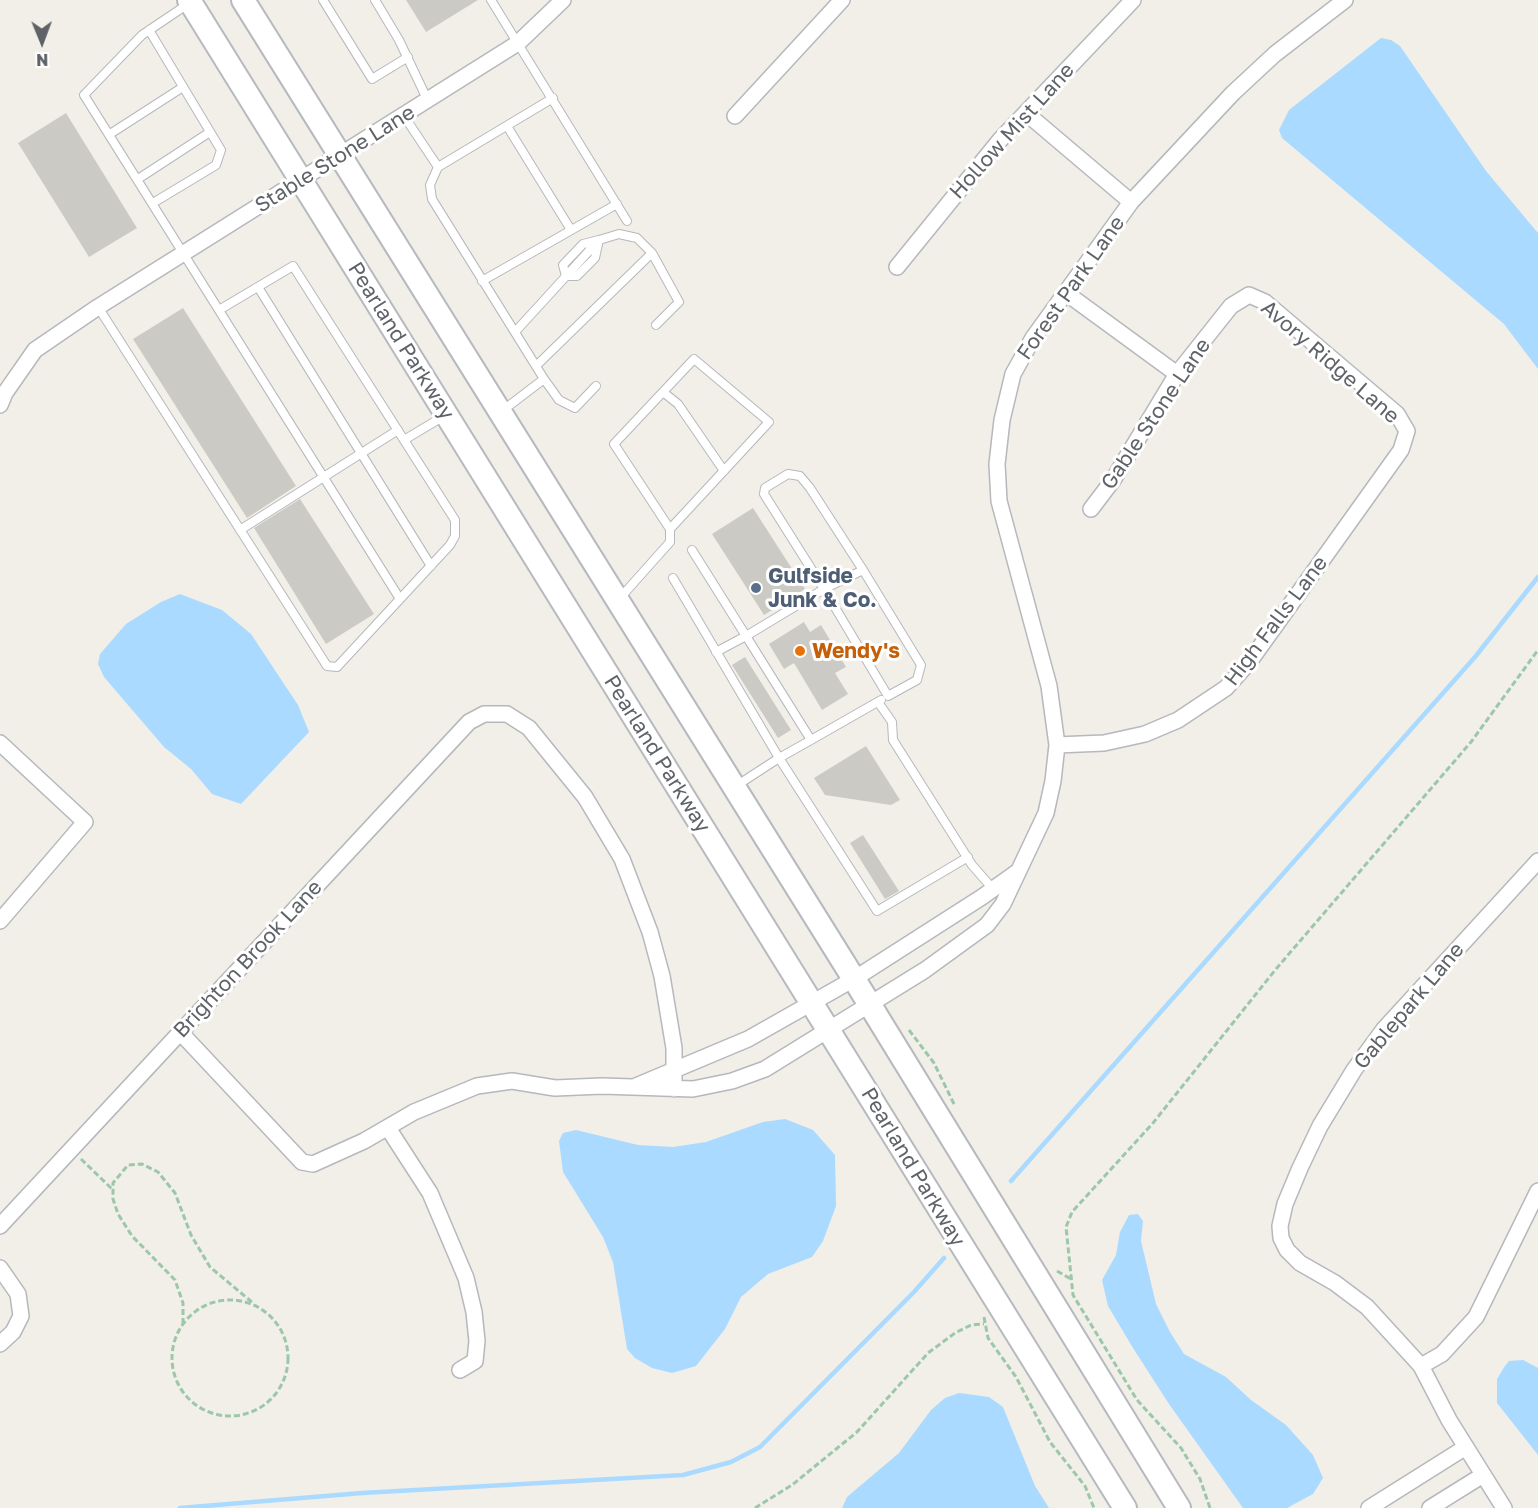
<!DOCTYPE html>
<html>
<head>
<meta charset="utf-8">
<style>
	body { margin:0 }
	#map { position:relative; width:1538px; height:1508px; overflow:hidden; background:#f1efe8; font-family:"Golos Text",sans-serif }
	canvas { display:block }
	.north { position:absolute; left:12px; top:12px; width:60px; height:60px; -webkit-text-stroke:4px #fff; paint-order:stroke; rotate:179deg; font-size:16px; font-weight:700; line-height:24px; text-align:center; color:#5f6368 }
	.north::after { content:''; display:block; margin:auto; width:21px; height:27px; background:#5f6368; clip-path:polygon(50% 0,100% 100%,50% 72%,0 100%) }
</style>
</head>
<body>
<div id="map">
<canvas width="1538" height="1508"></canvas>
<div class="north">N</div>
</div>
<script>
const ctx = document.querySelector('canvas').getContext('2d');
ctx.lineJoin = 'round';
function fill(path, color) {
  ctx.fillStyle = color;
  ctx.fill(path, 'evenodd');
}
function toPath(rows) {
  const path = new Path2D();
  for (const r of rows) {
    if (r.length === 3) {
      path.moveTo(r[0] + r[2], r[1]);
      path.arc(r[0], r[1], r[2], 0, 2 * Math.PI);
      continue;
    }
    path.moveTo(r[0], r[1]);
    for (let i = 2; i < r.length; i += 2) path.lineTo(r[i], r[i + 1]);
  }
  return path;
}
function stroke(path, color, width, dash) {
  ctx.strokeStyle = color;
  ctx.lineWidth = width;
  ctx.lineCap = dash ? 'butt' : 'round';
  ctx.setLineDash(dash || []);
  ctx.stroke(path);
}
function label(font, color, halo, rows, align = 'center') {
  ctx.font = font + ' "Golos Text",sans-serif';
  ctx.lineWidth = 6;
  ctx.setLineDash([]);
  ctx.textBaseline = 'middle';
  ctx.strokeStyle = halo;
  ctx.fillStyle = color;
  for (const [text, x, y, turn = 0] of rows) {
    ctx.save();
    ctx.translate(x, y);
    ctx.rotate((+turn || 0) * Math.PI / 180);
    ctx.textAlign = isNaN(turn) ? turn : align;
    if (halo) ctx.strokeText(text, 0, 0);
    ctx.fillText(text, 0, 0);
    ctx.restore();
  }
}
fill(toPath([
	[1381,38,1391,40,1400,46,1486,171,1538,233,1538,369,1504,324,1282,138,1279,130,1289,110],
	[180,594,222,610,251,634,298,705,309,732,241,804,212,794,191,769,164,747,104,677,98,664,100,654,126,624,161,602],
	[785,1119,813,1130,835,1155,836,1206,823,1241,812,1257,768,1274,741,1297,725,1329,696,1366,672,1373,652,1368,635,1358,627,1349,613,1262,603,1237,563,1172,559,1141,563,1133,576,1130,638,1145,673,1147,706,1142,763,1122],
	[1138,1214,1143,1221,1141,1241,1156,1304,1170,1332,1184,1354,1226,1377,1251,1400,1286,1425,1313,1455,1323,1478,1313,1494,1287,1508,1243,1508,1169,1404,1133,1348,1108,1306,1102,1280,1116,1255,1120,1232,1129,1215],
	[1523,1360,1538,1368,1538,1455,1497,1403,1497,1379,1505,1366,1509,1361],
	[959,1393,989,1397,1003,1407,1035,1486,1049,1508,842,1508,847,1497,899,1453,931,1410,945,1398]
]), '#aadaff');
stroke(toPath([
	[1011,1181,1475,657,1538,577],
	[180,1508,362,1493,683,1475,731,1462,760,1447,914,1292,944,1258]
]), '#aadaff', 4.5);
fill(toPath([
	[406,0,478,0,426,32],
	[66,113,137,228,89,257,18,143],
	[183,308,296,486,247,518,133,339],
	[300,499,374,614,326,644,254,528],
	[753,508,805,589,764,615,712,534],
	[804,622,810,632,821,625,846,667,835,673,848,694,822,710,794,663,784,669,769,644],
	[745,657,791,730,778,738,732,665],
	[866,746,900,800,891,805,825,795,814,778],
	[863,835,899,891,885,899,850,843]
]), '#cccac5');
const lane = toPath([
	[323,0,372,79,408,57],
	[375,0,399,40,428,101],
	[491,0,627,221],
	[188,4,142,35,84,95,400,599],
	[149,30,221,150,216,165,153,203],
	[404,116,438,167],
	[507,126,571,230],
	[110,134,183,87],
	[138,179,210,132],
	[599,240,595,258,577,276,566,276,563,265,583,244,599,240],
	[482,281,617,204],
	[258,287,431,566],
	[98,307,327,666,337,667,450,545,455,536,455,520,293,266,219,310],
	[515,332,599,240,619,234,637,238,652,253,679,302,656,325],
	[536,366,652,253],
	[544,379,559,400,575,408,596,386],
	[663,392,678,404,724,471],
	[502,411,544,379,432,199,430,185,438,167,553,98],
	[404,440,444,416],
	[240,530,398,430],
	[692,550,746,636,716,652],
	[863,570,921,665,917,680,888,696,824,589,863,570,810,488,800,476,788,474,765,488,764,494,824,589,746,636,811,740,779,758,877,911,968,857],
	[673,578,779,758,736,786],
	[620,598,670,542,670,529,614,444,694,359,769,422,670,529],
	[878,702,892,722,893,740,972,865,993,889],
	[811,740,881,700]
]);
const street = toPath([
	[1026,113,1131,202],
	[735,116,842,0],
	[897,267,1000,140,1133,0],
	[1066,293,1177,374],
	[0,405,5,393,35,350,98,307,518,43,563,0],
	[0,743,85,822,0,921],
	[1057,745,1104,743,1145,734,1178,720,1226,688,1250,661,1401,450,1407,431,1397,414,1265,302,1249,295,1231,306,1177,374,1113,480,1091,509],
	[180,1032,302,1162,313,1164,364,1141,414,1112,477,1086,512,1081,555,1088,602,1086,693,1089,732,1081,765,1069,925,970,987,925,1003,904,1046,813,1053,781,1057,745,1049,686,999,501,997,464,1002,420,1013,374,1033,338,1131,202,1233,93,1275,54,1345,0],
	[636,1086,748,1039,854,979,982,897,1017,872],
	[388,1128,430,1193,466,1278,474,1312,477,1341,475,1361,460,1370],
	[0,1226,469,722,484,714,507,714,529,728,585,797,622,859,650,932,662,976,674,1048,674,1089],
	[0,1268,18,1294,21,1316,13,1332,0,1344],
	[1421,1366,1442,1354,1476,1317,1538,1191],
	[1369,1508,1466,1447],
	[1430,1508,1483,1475],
	[1504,1508,1449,1420,1421,1366,1367,1307,1335,1283,1300,1263,1287,1250,1281,1238,1280,1226,1285,1204,1300,1168,1320,1126,1354,1070,1384,1029,1538,861]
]);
const secondary = toPath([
	[189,0,1125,1508],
	[243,0,854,979,1179,1508]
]);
stroke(lane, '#b5b8bc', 10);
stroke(street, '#b5b8bc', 18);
stroke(secondary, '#b6babf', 26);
stroke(toPath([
	[909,1030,934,1063,955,1106],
	[81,1159,112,1189],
	[1057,1271,1071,1279],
	[230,1358,58],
	[984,1317,988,1338,1016,1377,1050,1442,1085,1486,1094,1508],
	[183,1324,183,1303,175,1280,132,1236,118,1214,113,1199,113,1183,128,1165,142,1164,158,1172,175,1193,191,1235,210,1267,253,1303],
	[755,1508,792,1485,857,1432,928,1353,955,1333,971,1325,984,1324],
	[1210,1508,1200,1479,1181,1448,1137,1400,1073,1295,1066,1227,1072,1212,1153,1123,1276,969,1471,742,1538,650]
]), '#9cc7a9', 3, [6, 3]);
stroke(lane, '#fff', 8);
stroke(street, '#fff', 15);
stroke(secondary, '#fff', 22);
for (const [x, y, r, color] of [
	[756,588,6,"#5c6f8a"],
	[800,651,6,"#e8710a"]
]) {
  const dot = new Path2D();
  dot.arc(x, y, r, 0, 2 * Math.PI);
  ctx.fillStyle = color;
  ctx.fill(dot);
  stroke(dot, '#fff', 2);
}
label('21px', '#5f6368', '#fff', [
	["Hollow Mist Lane",1012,131,-48],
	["Stable Stone Lane",335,159,-32],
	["Forest Park Lane",1071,288,-55],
	["Pearland Parkway",401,341,58],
	["Avory Ridge Lane",1330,362,41],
	["Gable Stone Lane",1156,414,-56],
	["High Falls Lane",1276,621,-53],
	["Pearland Parkway",657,754,58],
	["Brighton Brook Lane",248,959,-47],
	["Gablepark Lane",1409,1006,-50],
	["Pearland Parkway",913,1167,59]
]);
label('bold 21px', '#4e5e75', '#fff', [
	["Gulfside",768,576],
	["Junk & Co.",768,600]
], 'left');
label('bold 21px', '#c56008', '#fff', [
	["Wendy's",812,651]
], 'left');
</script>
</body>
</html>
